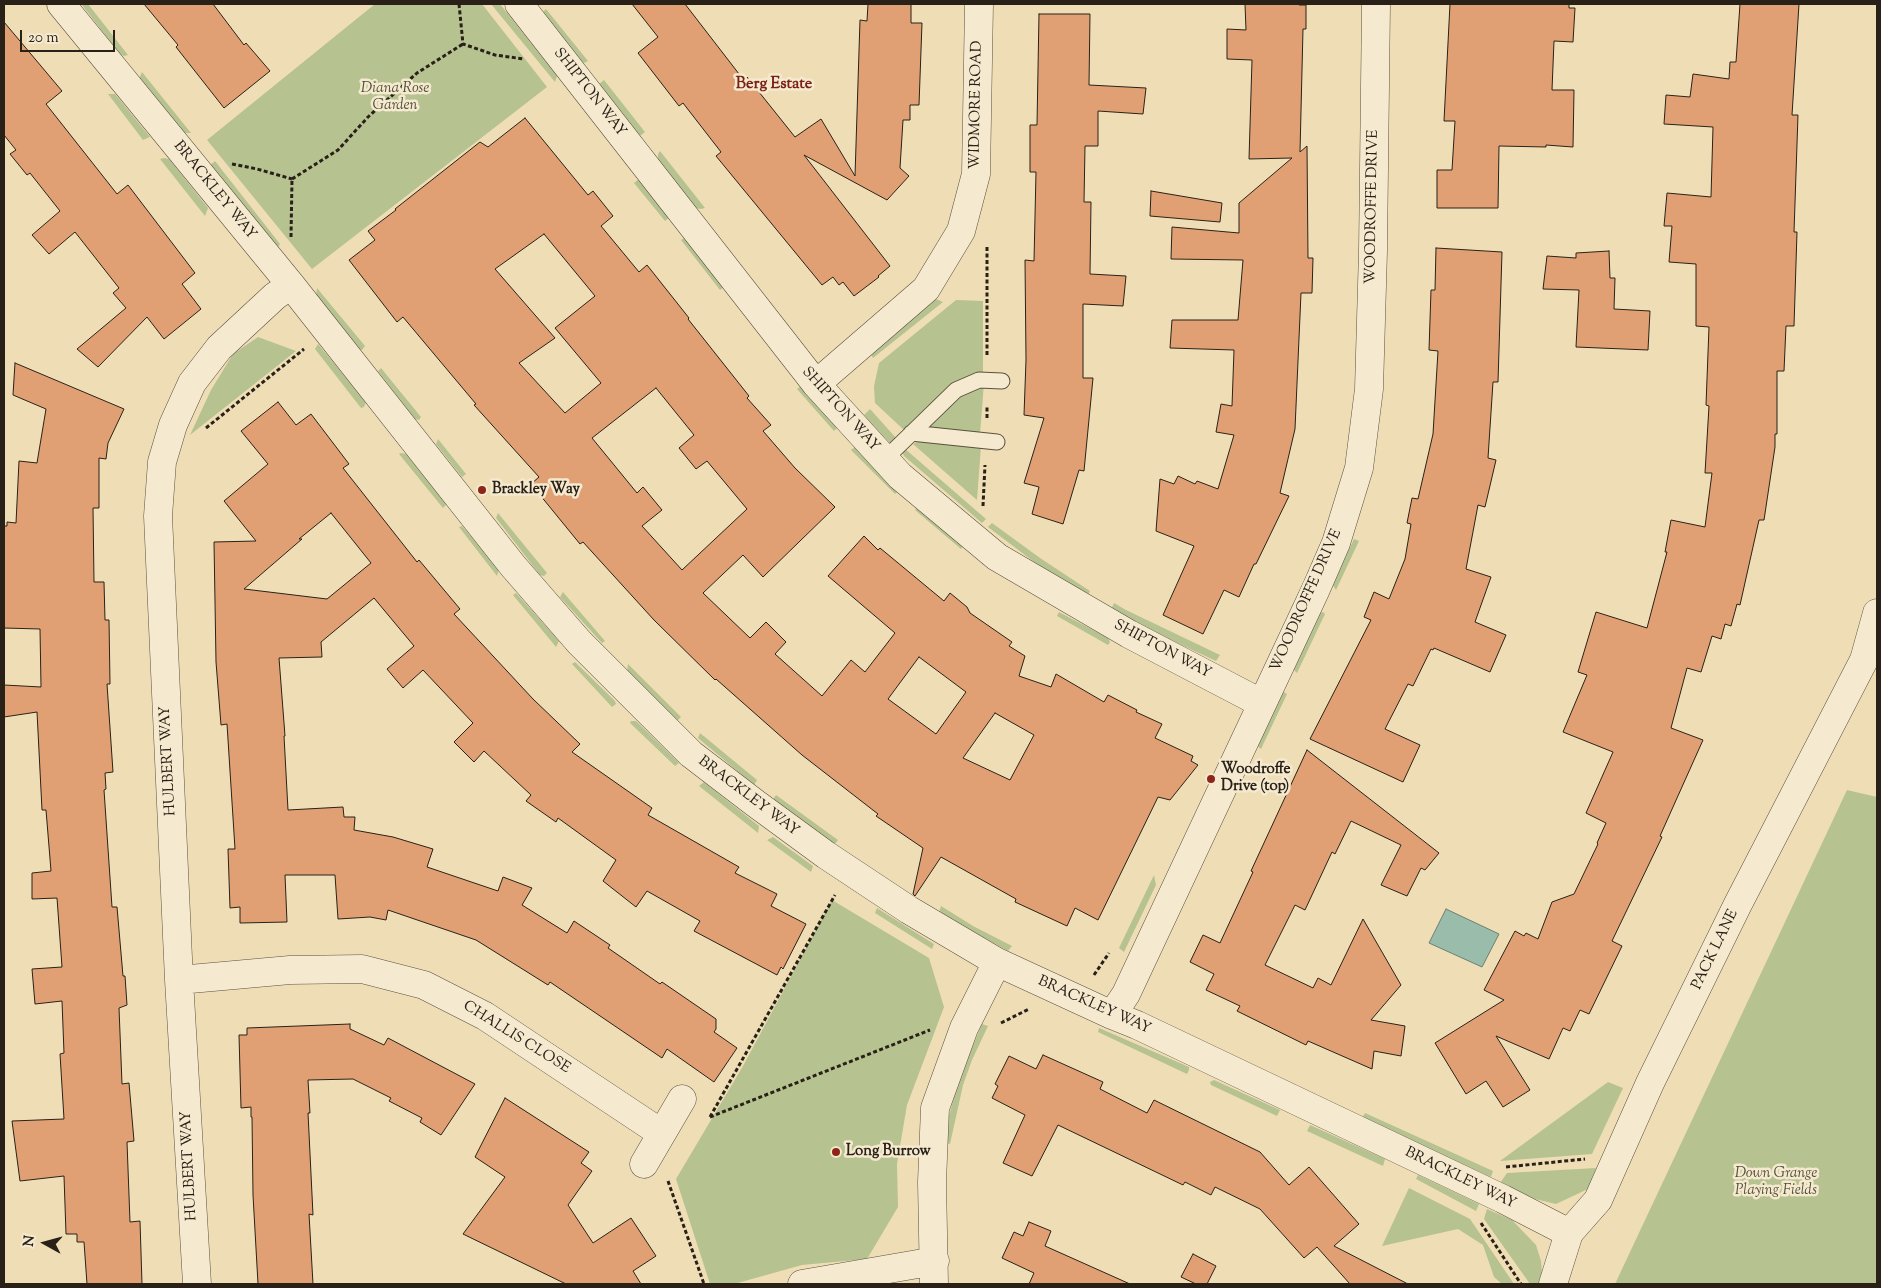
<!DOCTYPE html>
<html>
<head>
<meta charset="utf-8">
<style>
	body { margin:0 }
	#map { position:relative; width:1881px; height:1288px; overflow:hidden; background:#efdeb5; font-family:"Sorts Mill Goudy",serif }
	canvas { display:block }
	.frame { position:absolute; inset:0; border:5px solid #292118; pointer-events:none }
	.north { position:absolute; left:20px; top:1218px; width:50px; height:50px; -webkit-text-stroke:4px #f5eacf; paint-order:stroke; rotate:277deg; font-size:14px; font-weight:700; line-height:20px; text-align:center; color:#292118 }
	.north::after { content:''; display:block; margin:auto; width:18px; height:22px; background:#292118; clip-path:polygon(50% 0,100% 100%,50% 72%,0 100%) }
	.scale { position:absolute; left:20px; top:30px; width:95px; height:22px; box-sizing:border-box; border:2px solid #292118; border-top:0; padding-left:6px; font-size:15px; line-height:18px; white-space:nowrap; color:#292118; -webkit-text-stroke:4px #f5eacf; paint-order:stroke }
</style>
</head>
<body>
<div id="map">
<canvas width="1881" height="1288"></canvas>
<div class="frame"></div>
<div class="north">N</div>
<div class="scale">20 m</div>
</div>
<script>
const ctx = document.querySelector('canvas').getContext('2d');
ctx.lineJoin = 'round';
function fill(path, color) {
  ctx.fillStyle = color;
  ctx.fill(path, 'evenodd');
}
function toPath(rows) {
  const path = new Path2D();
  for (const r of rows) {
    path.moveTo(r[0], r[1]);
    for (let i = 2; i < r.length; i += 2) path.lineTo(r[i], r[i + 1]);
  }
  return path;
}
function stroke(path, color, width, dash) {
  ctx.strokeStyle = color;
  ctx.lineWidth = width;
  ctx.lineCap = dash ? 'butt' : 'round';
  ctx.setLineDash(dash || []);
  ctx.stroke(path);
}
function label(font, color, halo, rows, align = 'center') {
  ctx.font = font + ' "Sorts Mill Goudy",serif';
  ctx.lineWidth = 5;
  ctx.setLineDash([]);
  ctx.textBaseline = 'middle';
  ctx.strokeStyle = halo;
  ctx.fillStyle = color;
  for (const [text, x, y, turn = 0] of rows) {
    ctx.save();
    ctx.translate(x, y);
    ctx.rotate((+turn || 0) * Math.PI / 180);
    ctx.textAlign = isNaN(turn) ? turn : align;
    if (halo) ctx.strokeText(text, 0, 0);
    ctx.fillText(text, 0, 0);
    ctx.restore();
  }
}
fill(toPath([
	[84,4,88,4,128,55,124,56,120,54,82,5],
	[375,4,482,4,547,87,312,269,207,140],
	[491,4,500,4,557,76,555,82],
	[546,9,588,61,584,63,579,61,542,13],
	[142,72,191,133,183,133,139,79],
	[604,80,645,132,640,136,599,84],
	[108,94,115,94,150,137,143,140],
	[660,151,705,208,701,209,695,208,658,159,658,154],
	[164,158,169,159,208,208,205,216,160,159],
	[215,161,280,244,277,249,209,166],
	[640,178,670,217,665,221,634,183],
	[684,238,688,239,725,286,720,290,681,240],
	[317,288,365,346,362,350,357,349,316,296],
	[936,299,943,302,873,358,870,353],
	[956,300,983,301,983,373,904,430,875,403,874,386,879,363],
	[258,337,296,351,190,435,211,390,233,354],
	[318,344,366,402,364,407,361,408,315,349],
	[381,368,421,417,419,420,415,419,378,371],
	[984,383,980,434,925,430,945,403],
	[802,385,838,427,834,431,797,389],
	[870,409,897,439,891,444,864,415],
	[438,439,466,474,462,477,436,444],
	[917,442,981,446,977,500,913,444],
	[855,447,897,487,898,491,895,494,851,450],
	[904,448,986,519,982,523,904,456,902,451],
	[401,453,406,454,445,501,446,505,443,508,399,454],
	[918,507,964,545,961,549,915,510],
	[498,513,547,573,544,576,540,575,496,518],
	[992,523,1040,558,1090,591,1087,597,1054,577,988,527],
	[462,526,499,569,497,576,459,527],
	[1354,539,1359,541,1336,590,1332,584],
	[563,592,605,641,602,643,560,597],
	[516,593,559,641,556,647,513,595],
	[1114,603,1126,610,1220,655,1216,661,1122,617,1111,610],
	[1059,612,1108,638,1110,642,1108,645,1057,616],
	[1323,612,1325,614,1297,673,1294,670,1293,666,1319,613],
	[575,662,615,701,616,704,612,707,572,664],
	[628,664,681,717,677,721,627,671],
	[1284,692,1287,694,1261,749,1256,745,1279,694],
	[631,721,636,721,679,763,675,766,630,723],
	[700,733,757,780,754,785,698,738],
	[704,782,759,826,758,833,699,786],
	[1847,790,1877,797,1877,1284,1615,1284],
	[776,795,838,840,836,843,831,844,772,801],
	[773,837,813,866,811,872,767,840],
	[1154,875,1156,885,1124,952,1119,948],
	[832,900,929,958,944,1007,907,1105,897,1164,898,1207,867,1259,802,1265,734,1284,710,1284,676,1179,743,1066],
	[941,906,973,926,1012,946,1008,951,939,913],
	[877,908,934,944,932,949,875,913],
	[982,1024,988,1026,972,1060,963,1085,950,1144,946,1143,949,1116,958,1082],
	[1099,1028,1189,1067,1189,1070,1187,1074,1098,1032],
	[1214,1080,1280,1110,1277,1116,1211,1085,1210,1082],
	[1608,1082,1623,1088,1592,1154,1500,1161],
	[1365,1113,1493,1171,1491,1177,1362,1118],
	[1310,1125,1385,1159,1383,1166,1307,1131],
	[1596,1168,1588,1189,1556,1204,1535,1199,1500,1183,1507,1173],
	[1418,1175,1479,1204,1476,1211,1416,1179],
	[1409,1188,1470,1219,1514,1284,1502,1284,1494,1277,1483,1245,1458,1229,1382,1246],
	[1487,1209,1512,1220,1536,1245,1541,1261,1542,1273,1539,1284,1530,1284,1484,1219]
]), '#b6c290');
const water = toPath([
	[1446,909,1499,934,1482,967,1429,943,1446,909]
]);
fill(water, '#9abcaa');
stroke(water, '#6d7e70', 1);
const building = toPath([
	[144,4,213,4,244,45,246,43,270,71,224,108,176,47,178,45,144,4],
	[632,4,685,4,746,83,747,77,795,137,821,119,855,176,860,20,867,21,868,4,911,4,911,23,922,23,919,105,910,105,910,120,903,120,900,168,909,176,887,200,804,155,890,266,878,276,879,277,854,296,843,282,839,285,833,277,822,285,716,156,721,152,683,103,679,106,638,53,658,37,632,4],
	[1245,4,1299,4,1299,5,1306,5,1306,29,1303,29,1300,152,1307,146,1308,258,1313,258,1312,293,1301,293,1295,429,1280,493,1289,496,1256,564,1254,564,1239,597,1224,590,1203,634,1163,615,1194,546,1156,531,1160,479,1174,484,1178,476,1195,484,1197,481,1218,489,1234,435,1216,432,1221,404,1232,406,1234,350,1170,348,1172,320,1238,320,1243,260,1171,259,1172,227,1239,233,1239,203,1292,158,1249,159,1252,60,1227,59,1227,29,1246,30,1245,4],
	[1450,4,1569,4,1569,8,1575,8,1573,42,1554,41,1552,90,1574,90,1573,147,1546,145,1546,147,1499,146,1498,208,1437,208,1437,170,1452,170,1455,121,1444,121,1450,4],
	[1740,4,1799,4,1792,115,1798,115,1794,232,1797,232,1794,326,1786,326,1784,371,1777,371,1777,434,1775,434,1775,447,1764,520,1759,520,1740,605,1737,604,1731,626,1725,624,1721,639,1712,636,1701,672,1687,668,1671,728,1703,740,1660,836,1662,837,1612,941,1622,946,1589,1014,1580,1010,1570,1031,1563,1028,1549,1059,1496,1036,1530,1090,1503,1107,1486,1081,1466,1094,1435,1043,1504,1000,1484,990,1515,931,1524,936,1526,933,1538,939,1552,902,1574,894,1598,844,1597,843,1606,823,1586,813,1613,752,1563,732,1587,675,1578,672,1596,612,1647,628,1667,552,1665,552,1671,520,1705,527,1712,473,1705,473,1709,406,1706,405,1709,327,1696,326,1696,264,1669,262,1672,226,1664,226,1667,193,1711,197,1713,127,1664,124,1666,95,1690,97,1693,74,1729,79,1730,62,1736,62,1740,4],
	[1039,14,1090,14,1089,85,1146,88,1143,114,1098,111,1098,146,1085,146,1084,202,1091,202,1090,274,1126,276,1123,306,1083,304,1083,378,1093,378,1084,471,1079,470,1063,524,1032,514,1039,487,1024,483,1044,418,1024,415,1026,360,1025,260,1034,261,1036,172,1030,172,1030,125,1037,125,1039,14],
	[4,22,62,91,46,104,117,194,128,185,195,273,182,284,201,309,164,339,147,317,98,367,77,349,126,308,113,293,119,288,75,232,49,254,32,235,60,211,30,173,27,175,10,154,16,150,4,135,4,22],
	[525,118,588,195,593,191,613,216,601,226,639,272,647,265,689,318,688,319,749,396,747,398,771,425,763,431,795,468,835,507,763,577,743,555,703,593,750,638,766,622,786,642,775,654,822,696,851,660,865,672,895,633,828,576,864,536,878,550,880,548,944,601,950,593,967,607,970,613,1012,642,1009,646,1025,656,1019,676,1051,687,1056,674,1104,702,1108,695,1137,710,1136,712,1162,724,1155,738,1193,756,1191,761,1198,765,1170,800,1158,797,1098,920,1075,908,1067,926,1015,902,1016,899,941,857,915,896,913,894,923,848,876,816,878,814,802,755,716,679,715,680,654,620,583,542,580,544,531,484,539,477,474,405,476,404,403,317,397,322,349,260,375,240,368,231,396,210,395,209,480,142,488,147,525,118],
	[544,234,595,296,555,328,601,383,565,413,519,363,555,338,495,269,544,234],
	[656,388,694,435,679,448,696,469,707,461,747,509,682,570,642,526,662,510,643,487,637,493,592,438,656,388],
	[919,657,966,692,936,734,888,699,919,657],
	[995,713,1034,735,1010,780,963,758,995,713],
	[1151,191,1222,203,1220,222,1150,216,1151,191],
	[1436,248,1502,252,1498,382,1493,382,1488,458,1496,460,1485,507,1478,505,1466,569,1491,577,1475,622,1506,635,1490,672,1434,648,1433,650,1431,649,1413,686,1408,684,1385,729,1420,745,1403,782,1310,739,1371,620,1364,617,1374,592,1389,599,1405,559,1411,524,1407,523,1412,498,1418,499,1433,434,1438,351,1429,350,1431,290,1435,290,1436,248],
	[1609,251,1610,278,1615,278,1614,309,1650,311,1648,350,1576,347,1579,290,1543,289,1547,256,1576,258,1576,253,1609,251],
	[15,363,124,409,108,443,106,459,99,458,99,508,93,508,94,582,104,582,105,620,109,620,110,684,107,684,113,772,105,773,106,789,104,790,112,907,117,907,123,976,125,976,127,1005,119,1008,122,1084,129,1083,134,1141,127,1142,130,1222,140,1221,142,1284,87,1284,84,1242,77,1242,77,1234,66,1234,64,1176,20,1181,12,1121,64,1119,60,1054,64,1053,62,1001,35,1004,32,969,62,967,57,898,32,899,32,873,51,871,46,810,42,810,37,712,4,717,4,685,41,687,40,629,4,628,4,526,7,526,7,522,16,523,19,461,37,463,46,409,13,395,15,363],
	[278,402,296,425,311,414,349,464,343,468,417,562,419,560,460,609,454,614,533,699,580,744,572,752,652,808,648,815,739,867,735,873,777,894,771,906,806,924,783,969,781,967,777,975,694,931,700,921,647,891,636,907,603,881,616,860,558,818,556,822,526,801,531,795,484,751,474,762,454,742,473,723,423,670,403,688,387,669,414,646,374,598,321,642,322,657,279,658,285,736,284,736,288,810,343,807,344,817,355,817,354,830,393,837,433,849,427,867,498,891,503,877,532,888,522,905,567,933,574,921,610,945,608,948,660,984,662,982,716,1019,716,1029,714,1032,737,1048,714,1082,667,1049,662,1058,550,982,548,985,476,940,388,910,386,920,370,917,338,919,335,875,285,875,287,922,240,923,240,907,230,908,228,849,235,849,227,724,221,725,216,662,214,542,256,541,224,501,268,464,241,431,278,402],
	[331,513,371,563,327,599,244,589,302,539,299,539,331,513],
	[1307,750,1439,853,1425,870,1421,868,1407,896,1381,885,1401,845,1351,821,1335,854,1332,852,1305,910,1295,905,1265,965,1313,988,1318,978,1331,985,1363,919,1401,985,1371,1020,1405,1026,1401,1056,1374,1051,1372,1069,1308,1041,1306,1045,1237,1011,1240,1006,1206,990,1214,974,1190,962,1203,935,1220,943,1253,872,1251,871,1307,750],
	[350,1024,350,1029,384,1045,388,1038,475,1084,441,1135,420,1122,422,1118,389,1101,391,1098,353,1079,308,1080,310,1113,308,1113,313,1215,309,1214,313,1284,258,1284,253,1195,252,1117,251,1117,251,1107,241,1108,239,1035,247,1035,247,1028,350,1024],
	[1043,1055,1103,1082,1100,1089,1147,1113,1154,1100,1260,1152,1289,1185,1309,1167,1359,1224,1334,1246,1408,1284,1350,1284,1317,1247,1304,1258,1260,1209,1215,1187,1211,1195,1185,1182,1183,1185,1058,1125,1032,1176,1003,1163,1025,1115,992,1098,998,1086,995,1084,1009,1056,1036,1069,1043,1055],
	[505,1098,589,1152,581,1163,592,1171,568,1205,593,1243,631,1218,656,1256,633,1271,641,1284,566,1284,463,1234,505,1177,475,1157,505,1098],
	[1029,1222,1051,1231,1045,1246,1130,1284,1029,1284,1034,1273,1002,1258,1014,1232,1023,1236,1029,1222],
	[1193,1254,1216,1266,1207,1284,1196,1284,1181,1277,1193,1254]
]);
fill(building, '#e1a074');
stroke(building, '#292118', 1);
const service = toPath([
	[911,433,997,442],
	[885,459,956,390,979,380,1002,381]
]);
const minor = toPath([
	[61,4,291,285,513,566,579,642,691,754,755,803,826,855,909,910,997,962,1112,1015,1137,1025,1503,1199,1569,1233],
	[519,4,816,384,900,476,997,557,1129,634,1261,703],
	[816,384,926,289,961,231,976,174,979,4],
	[179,980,290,970,362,969,424,985,485,1016,661,1133],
	[1112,1015,1126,994,1316,589,1336,543,1359,468,1369,389,1373,251,1376,4],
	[644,1164,682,1099],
	[197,1284,179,980,158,516,162,462,173,425,192,383,219,348,275,296,291,285],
	[802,1284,935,1261],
	[934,1284,932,1182,935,1108,964,1028,997,962]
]);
const tertiary = toPath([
	[1553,1284,1569,1233,1598,1200,1650,1083,1738,904,1864,660,1877,613]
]);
stroke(service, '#5a503f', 17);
stroke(minor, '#5a503f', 29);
stroke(tertiary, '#5a503f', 29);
stroke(toPath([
	[459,4,463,44,495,55,524,59],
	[232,164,257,169,292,179],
	[292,179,338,150,368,117,417,73,463,44],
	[291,237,292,179],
	[987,247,987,356],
	[987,418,987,405],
	[206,428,304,349],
	[983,506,985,465],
	[1094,975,1109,953],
	[1001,1023,1029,1009],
	[710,1117,835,895],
	[710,1117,930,1030],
	[1506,1167,1585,1159],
	[668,1181,704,1284],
	[1481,1223,1521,1284]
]), '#292118', 3, [4, 2.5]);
stroke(service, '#f5eacf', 15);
stroke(minor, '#f5eacf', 28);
stroke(tertiary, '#f5eacf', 28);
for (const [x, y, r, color] of [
	[482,490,5,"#8f2418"],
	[1211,779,5,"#8f2418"],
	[836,1152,5,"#8f2418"]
]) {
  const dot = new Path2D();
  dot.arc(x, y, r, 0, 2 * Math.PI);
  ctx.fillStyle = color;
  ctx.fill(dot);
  stroke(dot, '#f5eacf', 2);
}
label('italic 15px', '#53513c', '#f5eacf', [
	["Diana Rose",395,89],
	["Garden",395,106],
	["Down Grange",1776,1174],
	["Playing Fields",1776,1191]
]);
label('15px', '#292118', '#f5eacf', [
	["SHIPTON WAY",589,93,52],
	["WIDMORE ROAD",977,105,-89],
	["BRACKLEY WAY",214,191,51],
	["WOODROFFE DRIVE",1373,207,-89],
	["SHIPTON WAY",840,410,48],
	["WOODROFFE DRIVE",1307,601,-66],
	["SHIPTON WAY",1162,650,28],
	["HULBERT WAY",169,761,-93],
	["BRACKLEY WAY",748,797,37],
	["PACK LANE",1716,950,-64],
	["BRACKLEY WAY",1094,1006,24],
	["CHALLIS CLOSE",516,1038,32],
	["HULBERT WAY",190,1166,-93],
	["BRACKLEY WAY",1460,1179,26]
]);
label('bold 15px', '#292118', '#f5eacf', [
	["Brackley Way",492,490],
	["Woodroffe",1221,770],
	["Drive (top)",1221,787],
	["Long Burrow",846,1152]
], 'left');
label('bold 16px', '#7a1f14', '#f5eacf', [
	["Berg Estate",774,85]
]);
</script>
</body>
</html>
